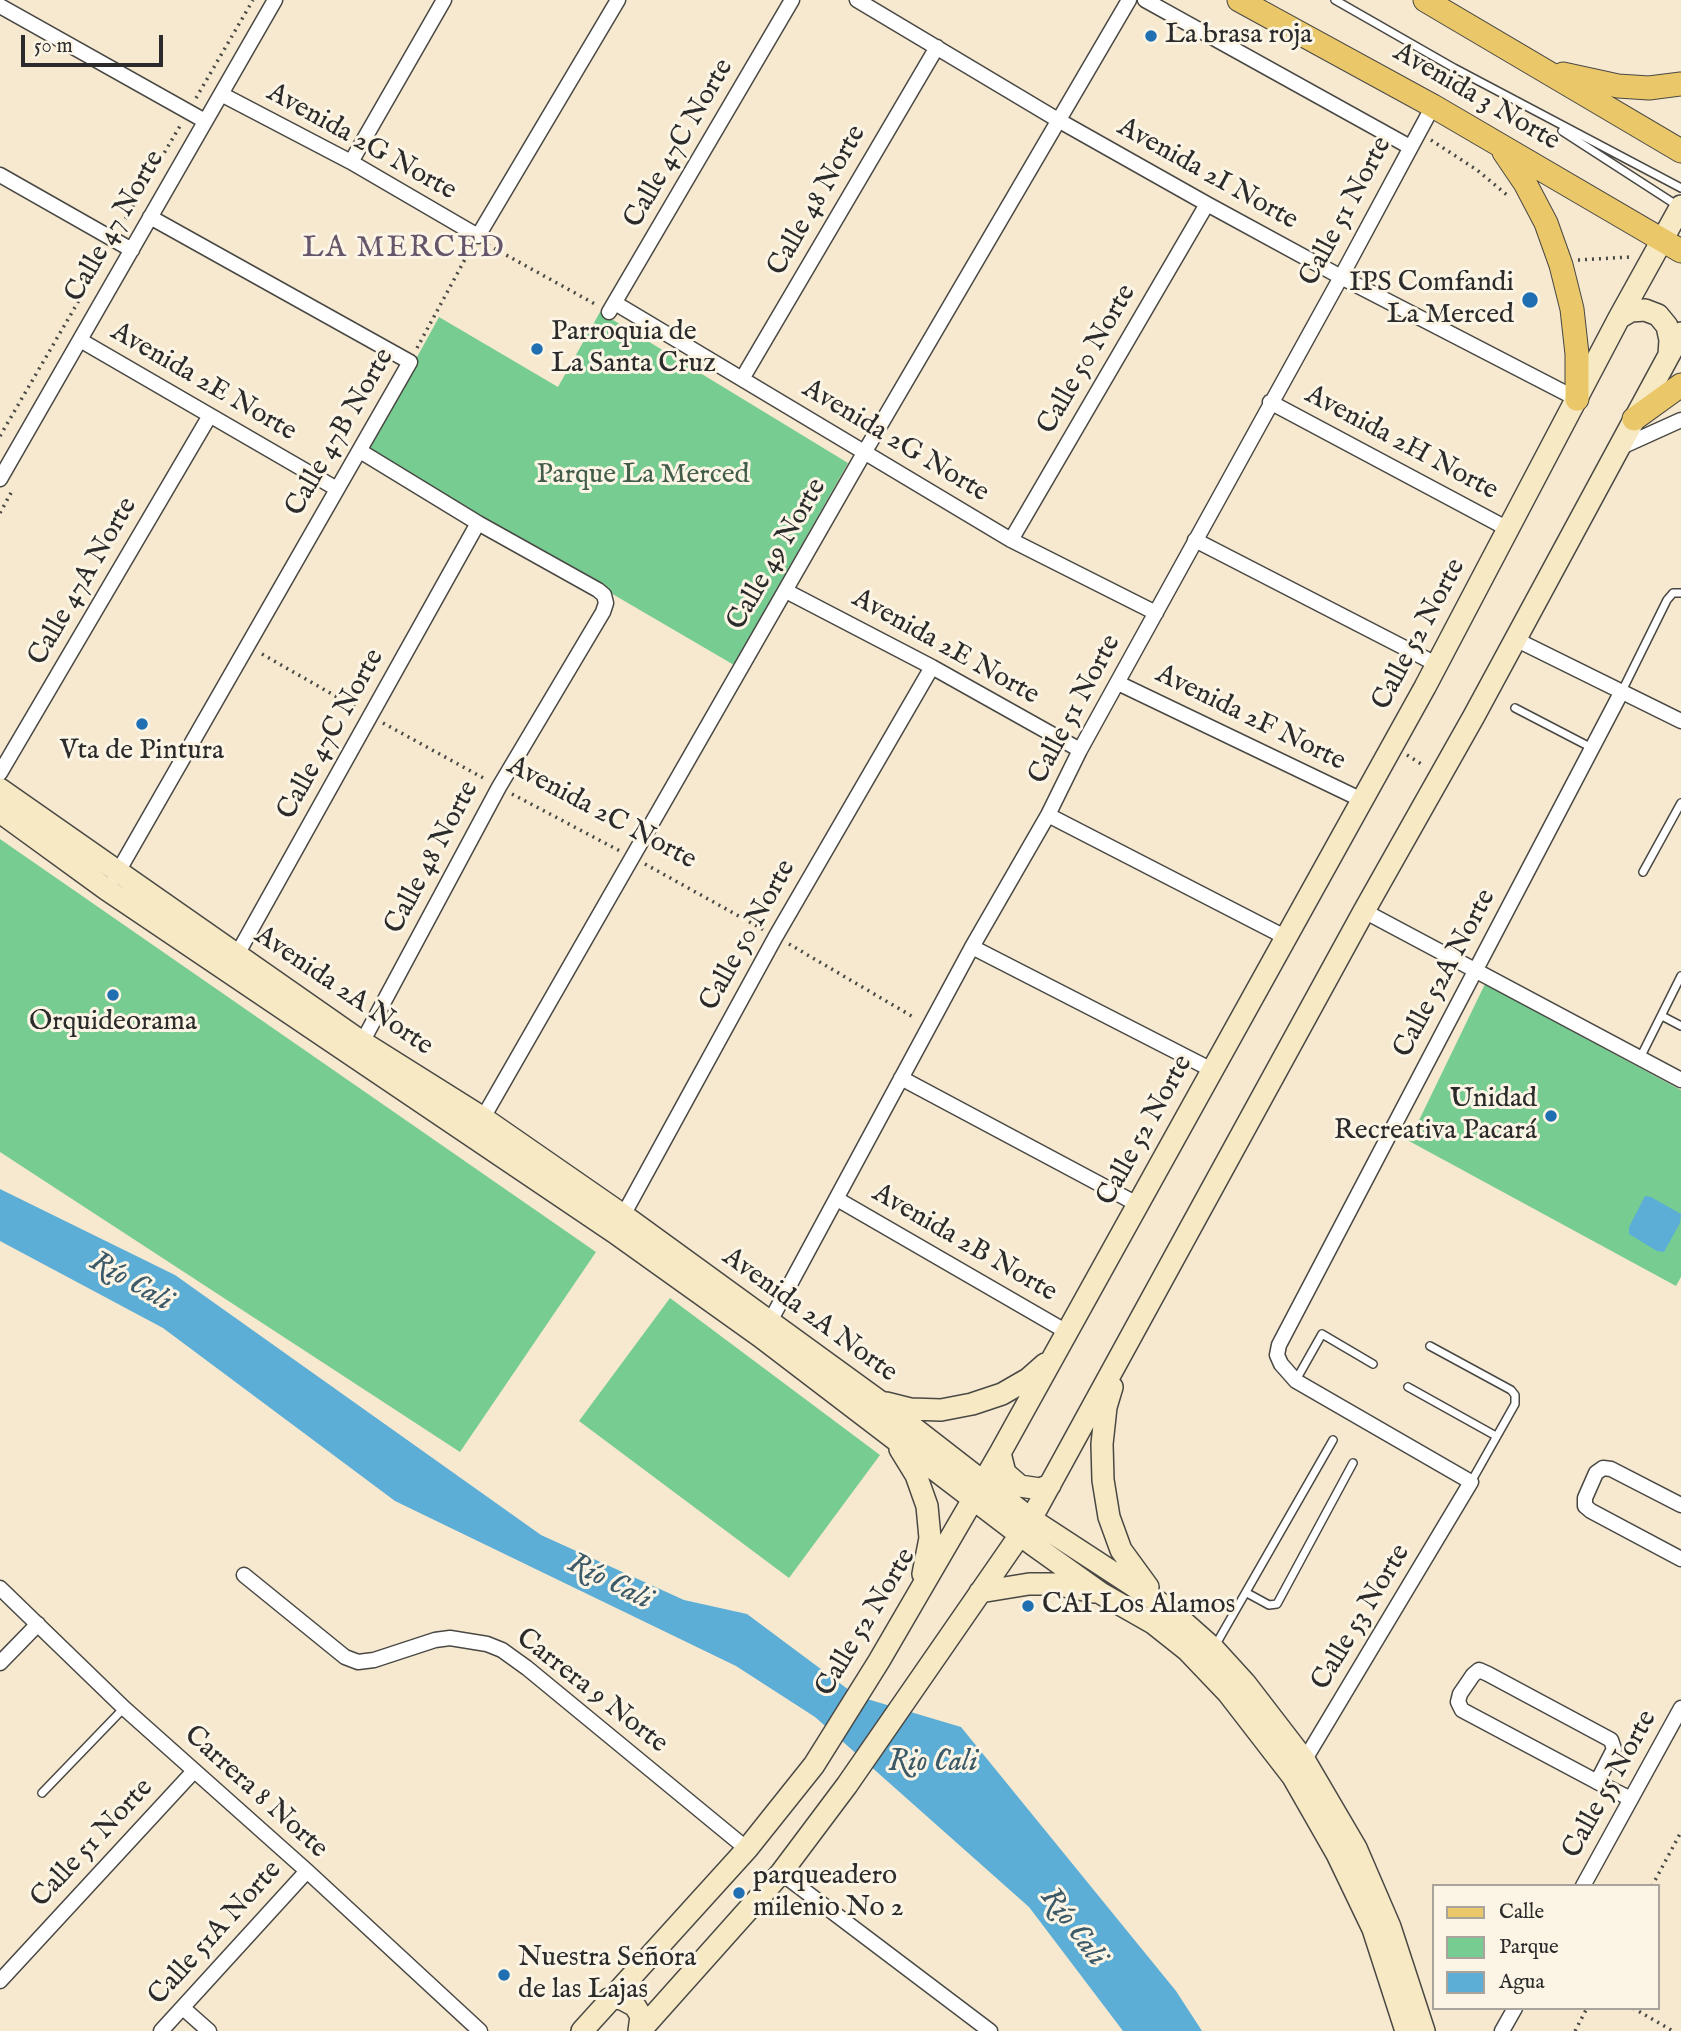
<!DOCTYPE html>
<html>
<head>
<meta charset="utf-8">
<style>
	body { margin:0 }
	#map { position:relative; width:1681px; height:2031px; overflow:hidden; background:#f6e9d0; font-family:"IM FELL English",serif }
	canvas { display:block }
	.legend { position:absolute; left:1432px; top:1884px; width:228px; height:126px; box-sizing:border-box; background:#fcf5e5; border:2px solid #a8a49b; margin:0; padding:9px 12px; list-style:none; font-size:21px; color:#2b2b2b }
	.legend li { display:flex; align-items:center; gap:14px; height:35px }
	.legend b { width:35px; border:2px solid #a8a49b }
	.scale { position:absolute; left:21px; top:35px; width:142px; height:32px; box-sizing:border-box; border:4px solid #2b2b2b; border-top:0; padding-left:9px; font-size:21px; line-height:24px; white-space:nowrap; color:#2b2b2b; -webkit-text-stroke:5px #fcf5e5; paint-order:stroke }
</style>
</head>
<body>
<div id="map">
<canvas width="1681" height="2031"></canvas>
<ul class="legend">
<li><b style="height:9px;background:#eac769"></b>Calle</li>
<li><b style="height:19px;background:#77cd91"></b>Parque</li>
<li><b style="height:19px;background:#5caed7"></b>Agua</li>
</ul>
<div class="scale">50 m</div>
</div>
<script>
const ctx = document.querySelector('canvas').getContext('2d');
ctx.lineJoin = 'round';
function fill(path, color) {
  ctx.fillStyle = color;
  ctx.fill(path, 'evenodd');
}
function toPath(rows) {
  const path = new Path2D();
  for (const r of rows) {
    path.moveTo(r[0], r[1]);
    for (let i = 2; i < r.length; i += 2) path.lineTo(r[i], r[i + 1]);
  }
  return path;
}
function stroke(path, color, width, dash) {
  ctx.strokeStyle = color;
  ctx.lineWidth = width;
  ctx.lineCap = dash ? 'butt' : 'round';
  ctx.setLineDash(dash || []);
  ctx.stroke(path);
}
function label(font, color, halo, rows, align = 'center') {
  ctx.font = font + ' "IM FELL English",serif';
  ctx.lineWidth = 6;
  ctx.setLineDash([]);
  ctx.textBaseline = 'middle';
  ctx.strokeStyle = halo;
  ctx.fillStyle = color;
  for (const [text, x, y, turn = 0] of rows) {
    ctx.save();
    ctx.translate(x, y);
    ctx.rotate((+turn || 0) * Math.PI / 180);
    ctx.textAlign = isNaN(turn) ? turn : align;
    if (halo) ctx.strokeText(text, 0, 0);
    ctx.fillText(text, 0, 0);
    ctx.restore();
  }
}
fill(toPath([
	[600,312,848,463,734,665,366,450,439,317,558,387],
	[0,839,596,1252,460,1452,0,1152],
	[1485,984,1681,1090,1681,1277,1676,1286,1409,1141],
	[670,1298,880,1455,789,1578,579,1421]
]), '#77cd91');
fill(toPath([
	[0,1189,175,1275,541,1535,684,1600,747,1614,857,1696,961,1727,1176,1991,1202,2031,1123,2031,1029,1907,815,1717,736,1666,395,1501,163,1328,0,1241],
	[1645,1196,1651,1197,1681,1214,1680,1223,1664,1252,1657,1251,1629,1234,1629,1227]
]), '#5caed7');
const service = toPath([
	[1335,0,1454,68,1681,188],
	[1562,131,1678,206],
	[1622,691,1667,600,1673,593,1681,593],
	[1515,708,1592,748],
	[1643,872,1681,803],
	[1662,1016,1681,1026],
	[1640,1058,1681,976],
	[1430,1346,1511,1390,1515,1395,1515,1404,1471,1482],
	[1296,1380,1322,1334,1373,1364],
	[1408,1387,1496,1436],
	[1247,1593,1269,1605,1277,1604,1353,1463],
	[1215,1646,1333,1440],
	[42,1793,124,1708]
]);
const minor = toPath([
	[857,0,1058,120,1207,204,1341,277,1577,399],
	[1145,0,1410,147],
	[0,6,205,121],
	[221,94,351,162,478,236,618,0],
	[351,162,444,0],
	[0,175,132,250],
	[615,303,1011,540,1156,613],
	[609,312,792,0],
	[80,340,337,489],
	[742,379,937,47],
	[1270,402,1508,529],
	[1619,448,1681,420],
	[0,479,275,0],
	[1011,540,1207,204],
	[1195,540,1436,664],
	[786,591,932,667,1080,750],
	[1515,639,1681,721],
	[1118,683,1362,800],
	[0,773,209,417],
	[1048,815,1285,937],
	[115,877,410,362,150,217],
	[1364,911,1681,1080],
	[972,947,1212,1070],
	[234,960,478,523],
	[358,1050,499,787,603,612,606,603,604,595,598,590,478,523,360,451],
	[901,1078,1137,1204],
	[480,1123,864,453,1129,0],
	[837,1199,1067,1332],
	[620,1221,776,936,932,667],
	[767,1327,972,947,1048,815,1080,750,1341,277,1433,106],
	[1681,1505,1611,1469,1603,1468,1596,1473,1585,1498,1585,1506,1591,1511,1681,1559],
	[244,1575,345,1657,358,1662,374,1660,435,1640,450,1638,487,1644,502,1650,527,1668,747,1849],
	[0,1588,124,1708,307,1871,480,2031],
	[0,1663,38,1624],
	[1301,1766,1471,1482,1296,1381,1281,1364,1277,1355,1279,1345,1622,691],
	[1597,1782,1614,1749,1611,1740,1488,1674,1479,1670,1473,1675,1460,1694,1458,1702,1462,1710,1603,1785,1631,1799],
	[781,1873,990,2031],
	[1583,1886,1681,1708],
	[0,1981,194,1771],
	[183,2008,209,2031],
	[161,2031,307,1871],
	[1502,2031,1515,2008]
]);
const secondary = toPath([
	[1619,318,1631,311,1645,310,1658,315,1667,326,1670,340,1669,355],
	[0,789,362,1042,483,1118,623,1215,879,1401,1031,1519,1169,1609,1214,1649,1245,1683,1305,1761,1356,1848,1390,1927,1424,2031],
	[0,812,106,889,614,1232,761,1337,1032,1544,1102,1594,1153,1623,1187,1650,1228,1693,1293,1777,1337,1854,1373,1929,1406,2031],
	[1112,1387,1106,1407,1102,1444,1103,1480,1109,1517,1121,1550,1148,1587],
	[886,1403,910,1409,941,1410,972,1404,1002,1394,1028,1379,1045,1364],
	[900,1449,916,1475,927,1506,930,1538,923,1574],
	[1000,1453,1005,1473,1020,1486,1040,1489,1050,1485],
	[980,1592,1029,1584,1054,1584,1094,1592],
	[609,1999,620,1998,635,2006,641,2016,639,2031],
	[582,2031,747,1849,814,1765,879,1661,1000,1453,1425,687,1619,318,1681,206],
	[640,2031,781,1873,847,1785,1031,1519,1364,911,1474,716,1681,333]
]);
const primary = toPath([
	[1239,0,1433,106,1681,251],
	[1425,0,1681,151],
	[1563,74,1618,86,1649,88,1681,84],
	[1504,152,1525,183,1546,223,1561,265,1572,309,1577,354,1577,399],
	[1634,419,1681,385]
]);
stroke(service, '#494844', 10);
stroke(minor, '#494844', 17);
stroke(secondary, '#494844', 24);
stroke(primary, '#494844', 25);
stroke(toPath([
	[196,98,253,0],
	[1431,140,1477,170,1507,195],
	[122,225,180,126],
	[488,245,595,304],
	[1578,260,1630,257],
	[417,348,470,250],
	[0,436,106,254],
	[0,513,12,491],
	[262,654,358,709],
	[383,723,487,780],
	[1407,755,1423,765],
	[512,794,620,851],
	[645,864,764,930],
	[789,944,915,1018],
	[1652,1886,1681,1832],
	[1633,2008,1673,2031],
	[1575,2031,1587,2008]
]), '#494844', 3.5, [2, 5]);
stroke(service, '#fff', 7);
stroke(minor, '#fff', 14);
stroke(secondary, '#f7e9c3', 21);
stroke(primary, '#eac769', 23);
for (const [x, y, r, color] of [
	[1151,36,7,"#1f6fb2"],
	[1530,300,9,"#1f6fb2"],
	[537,349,7,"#1f6fb2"],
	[142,724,7,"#1f6fb2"],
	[113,995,7,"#1f6fb2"],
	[1551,1116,7,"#1f6fb2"],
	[1028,1606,7,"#1f6fb2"],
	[739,1893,7,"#1f6fb2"],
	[504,1975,7,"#1f6fb2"]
]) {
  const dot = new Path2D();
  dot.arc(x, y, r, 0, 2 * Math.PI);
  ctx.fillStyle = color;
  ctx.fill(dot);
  stroke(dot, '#fcf5e5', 2.5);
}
label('28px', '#2b2b2b', '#fcf5e5', [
	["La brasa roja",1165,36],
	["IPS Comfandi",1514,284,"right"],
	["La Merced",1514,316,"right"],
	["Parroquia de",551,333],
	["La Santa Cruz",551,365],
	["Vta de Pintura",142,752,"center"],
	["Orquideorama",113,1023,"center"],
	["Unidad",1537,1100,"right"],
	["Recreativa Pacará",1537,1132,"right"],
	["CAI Los Alamos",1042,1606],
	["parqueadero",753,1877],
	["milenio No 2",753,1909],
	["Nuestra Señora",518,1959],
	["de las Lajas",518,1991]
], 'left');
label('28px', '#2b2b2b', '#fcf5e5', [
	["Avenida 3 Norte",1476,98,30],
	["Avenida 2G Norte",361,143,29],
	["Calle 47C Norte",680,144,-60],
	["Avenida 2I Norte",1207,175,29],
	["Calle 48 Norte",818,201,-60],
	["Calle 51 Norte",1347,212,-62],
	["Calle 47 Norte",116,227,-60],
	["Calle 50 Norte",1088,360,-60],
	["Avenida 2E Norte",203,383,30],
	["Calle 47B Norte",341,433,-60],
	["Avenida 2G Norte",895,442,31],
	["Avenida 2H Norte",1401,444,28],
	["Calle 49 Norte",778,555,-60],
	["Calle 47A Norte",84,582,-60],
	["Calle 52 Norte",1420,635,-62],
	["Avenida 2E Norte",945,648,29],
	["Calle 51 Norte",1076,710,-62],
	["Avenida 2F Norte",1250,719,26],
	["Calle 47C Norte",332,735,-61],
	["Avenida 2C Norte",601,814,28],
	["Calle 48 Norte",433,858,-62],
	["Calle 50 Norte",749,936,-61],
	["Calle 52A Norte",1446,974,-62],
	["Avenida 2A Norte",343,992,34],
	["Calle 52 Norte",1146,1131,-61],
	["Avenida 2B Norte",964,1244,30],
	["Avenida 2A Norte",809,1316,36],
	["Calle 53 Norte",1362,1618,-59],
	["Calle 52 Norte",867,1623,-59],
	["Carrera 9 Norte",591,1692,38],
	["Calle 55 Norte",1611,1785,-61],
	["Carrera 8 Norte",255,1793,42],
	["Calle 51 Norte",93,1844,-47],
	["Calle 51A Norte",216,1934,-48]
]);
label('28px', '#425c4a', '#fcf5e5', [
	["Parque La Merced",643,476]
]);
ctx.letterSpacing = '2px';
label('30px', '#66566b', '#fcf5e5', [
	["LA MERCED",404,250]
]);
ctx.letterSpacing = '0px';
label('italic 30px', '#3c5967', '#fcf5e5', [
	["Río Cali",130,1283,30],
	["Río Cali",609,1583,27],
	["Rio Cali",933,1764],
	["Río Cali",1072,1928,53]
]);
</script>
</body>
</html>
